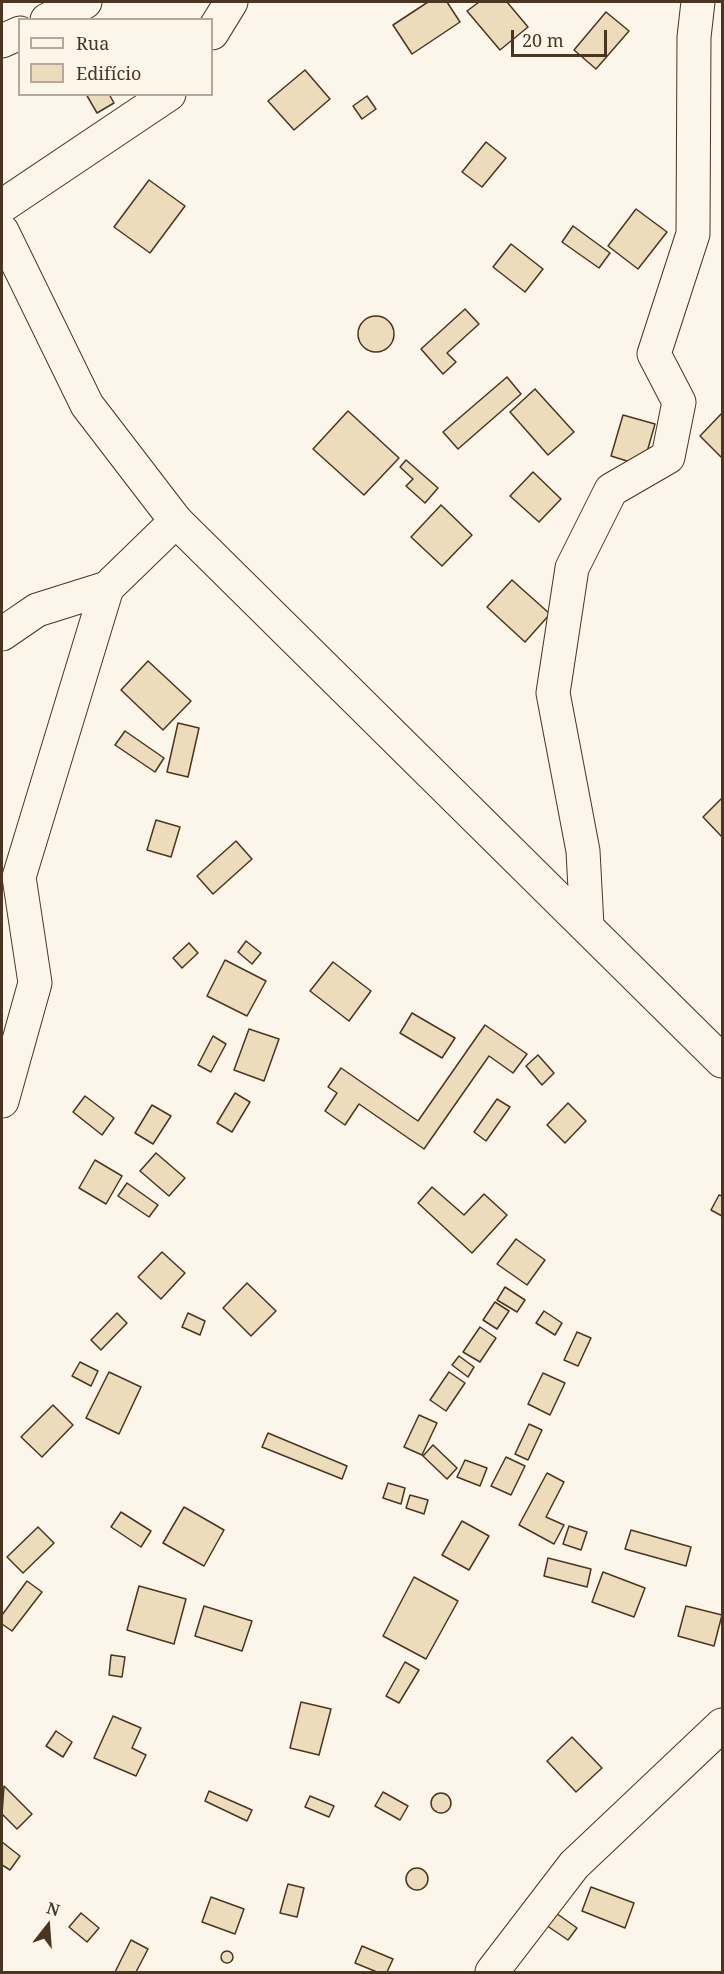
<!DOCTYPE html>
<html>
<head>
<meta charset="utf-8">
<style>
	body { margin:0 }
	#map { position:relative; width:724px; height:1974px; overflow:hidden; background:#fbf6e9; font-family:"Noto Serif",serif }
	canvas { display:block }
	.frame { position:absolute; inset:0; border:3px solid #4a3520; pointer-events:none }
	.legend { position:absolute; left:18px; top:18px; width:195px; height:78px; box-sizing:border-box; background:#fbf6e9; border:2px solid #b4a999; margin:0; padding:8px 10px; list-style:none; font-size:18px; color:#4a3520 }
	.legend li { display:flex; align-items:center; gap:12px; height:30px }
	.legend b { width:30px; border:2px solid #b4a999 }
	.north { position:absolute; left:18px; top:1896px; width:60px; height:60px; -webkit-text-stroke:4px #fbf6e9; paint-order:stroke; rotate:17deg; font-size:16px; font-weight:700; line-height:24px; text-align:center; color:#4a3520 }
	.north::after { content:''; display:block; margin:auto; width:21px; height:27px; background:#4a3520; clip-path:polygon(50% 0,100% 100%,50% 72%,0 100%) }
	.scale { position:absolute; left:511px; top:30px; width:96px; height:27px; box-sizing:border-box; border:3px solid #4a3520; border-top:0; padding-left:8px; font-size:18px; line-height:21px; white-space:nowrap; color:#4a3520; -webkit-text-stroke:4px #fbf6e9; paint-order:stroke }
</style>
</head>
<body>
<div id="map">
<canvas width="724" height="1974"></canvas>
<div class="frame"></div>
<ul class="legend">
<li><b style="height:8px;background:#fbf6e9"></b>Rua</li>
<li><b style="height:16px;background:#ecdcbc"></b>Edifício</li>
</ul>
<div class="north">N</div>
<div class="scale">20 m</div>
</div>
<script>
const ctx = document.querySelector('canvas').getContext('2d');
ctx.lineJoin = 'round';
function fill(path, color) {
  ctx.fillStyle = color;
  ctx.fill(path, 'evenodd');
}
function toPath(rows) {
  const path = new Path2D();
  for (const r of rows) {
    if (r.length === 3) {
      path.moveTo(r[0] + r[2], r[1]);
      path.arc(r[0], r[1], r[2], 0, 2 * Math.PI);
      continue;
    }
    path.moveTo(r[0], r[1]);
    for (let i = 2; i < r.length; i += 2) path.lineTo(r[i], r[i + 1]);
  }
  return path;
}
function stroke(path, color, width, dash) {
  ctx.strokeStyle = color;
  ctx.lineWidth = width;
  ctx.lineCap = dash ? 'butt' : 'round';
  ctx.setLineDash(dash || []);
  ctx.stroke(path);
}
const building = toPath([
	[428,2,447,2,460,22,412,54,393,25,428,2],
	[479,2,507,2,528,27,500,50,467,11,479,2],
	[606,12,629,31,596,69,574,50,606,12],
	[305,70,330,99,294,130,268,101,305,70],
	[86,94,109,94,114,103,97,113,86,94],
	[367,96,376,109,362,119,353,106,367,96],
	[486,142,506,158,482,187,462,172,486,142],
	[149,180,185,206,150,253,114,227,149,180],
	[636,209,667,232,638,269,608,246,636,209],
	[573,226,610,253,599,268,562,242,573,226],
	[511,244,543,269,525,292,493,267,511,244],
	[465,309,479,324,447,353,456,362,443,374,421,349,465,309],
	[376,334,18],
	[507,377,521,394,458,449,443,432,507,377],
	[535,389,574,432,548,455,510,412,535,389],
	[348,411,399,458,364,495,313,449,348,411],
	[722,413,722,458,700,436,722,413],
	[623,415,655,424,643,466,611,456,623,415],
	[406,460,438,488,425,503,406,486,413,479,400,467,406,460],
	[533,472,561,499,539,522,510,496,533,472],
	[441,505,472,535,442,566,411,537,441,505],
	[512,580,550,614,525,642,487,607,512,580],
	[148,661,191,701,163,730,121,690,148,661],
	[178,723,199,728,188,777,167,772,178,723],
	[125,731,164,758,155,772,115,745,125,731],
	[722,798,722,837,703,817,722,798],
	[156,820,180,827,171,857,147,850,156,820],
	[236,841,252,859,213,894,197,876,236,841],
	[246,941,261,953,252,964,238,952,246,941],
	[189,943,198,953,182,968,173,958,189,943],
	[225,960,266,981,247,1016,207,996,225,960],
	[333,962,371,991,349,1021,310,991,333,962],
	[412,1013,455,1038,442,1058,400,1033,412,1013],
	[485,1025,527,1054,513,1073,489,1056,424,1149,359,1104,345,1125,325,1111,337,1093,328,1087,341,1068,418,1121,485,1025],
	[249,1029,279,1039,264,1081,234,1070,249,1029],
	[213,1036,226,1044,211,1072,198,1065,213,1036],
	[538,1055,554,1073,542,1085,526,1066,538,1055],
	[235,1093,250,1102,232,1132,217,1123,235,1093],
	[85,1096,114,1118,102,1135,73,1112,85,1096],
	[497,1099,510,1107,486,1141,474,1132,497,1099],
	[568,1103,586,1121,565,1143,547,1125,568,1103],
	[152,1105,171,1116,153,1144,135,1133,152,1105],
	[156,1153,185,1178,169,1196,140,1171,156,1153],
	[95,1160,122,1176,106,1204,79,1188,95,1160],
	[127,1183,158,1205,149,1217,118,1196,127,1183],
	[432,1187,464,1215,484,1194,507,1215,472,1253,418,1203,432,1187],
	[719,1195,722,1196,722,1216,711,1210,719,1195],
	[516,1239,545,1260,527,1285,497,1264,516,1239],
	[162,1252,185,1273,161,1299,138,1277,162,1252],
	[247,1283,276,1311,251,1336,223,1308,247,1283],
	[505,1287,525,1300,517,1312,497,1300,505,1287],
	[495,1302,509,1311,497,1329,483,1320,495,1302],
	[544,1311,562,1323,555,1335,536,1323,544,1311],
	[117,1313,127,1323,101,1350,91,1340,117,1313],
	[188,1313,205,1321,200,1335,182,1327,188,1313],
	[480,1327,496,1338,480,1362,463,1352,480,1327],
	[577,1332,591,1338,578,1366,564,1360,577,1332],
	[459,1356,474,1367,468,1377,452,1365,459,1356],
	[80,1362,98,1371,91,1386,72,1376,80,1362],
	[109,1372,141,1387,119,1434,86,1418,109,1372],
	[449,1372,465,1383,446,1411,430,1400,449,1372],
	[543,1373,565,1383,550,1415,528,1404,543,1373],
	[53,1405,73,1425,42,1457,21,1437,53,1405],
	[419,1415,437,1423,422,1455,404,1447,419,1415],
	[529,1424,542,1430,528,1460,515,1454,529,1424],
	[268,1433,347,1466,342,1479,262,1447,268,1433],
	[433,1445,457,1468,447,1479,423,1456,433,1445],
	[506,1457,525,1466,511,1495,491,1486,506,1457],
	[465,1460,487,1468,480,1486,457,1477,465,1460],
	[547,1473,564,1482,546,1517,564,1525,554,1544,519,1525,547,1473],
	[388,1483,405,1488,401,1504,383,1498,388,1483],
	[410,1495,428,1500,424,1514,406,1508,410,1495],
	[184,1507,224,1530,204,1566,163,1543,184,1507],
	[121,1512,151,1531,141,1547,111,1527,121,1512],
	[462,1521,489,1536,469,1570,442,1555,462,1521],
	[569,1526,587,1532,581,1550,563,1544,569,1526],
	[38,1527,54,1543,23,1573,7,1557,38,1527],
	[631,1530,691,1547,686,1566,625,1549,631,1530],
	[548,1558,591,1569,587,1587,544,1576,548,1558],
	[603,1572,645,1588,634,1617,592,1602,603,1572],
	[414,1577,458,1601,426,1659,383,1636,414,1577],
	[27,1581,42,1592,12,1631,2,1624,2,1615,27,1581],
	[139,1586,186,1599,174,1644,127,1630,139,1586],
	[204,1606,252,1621,242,1651,195,1636,204,1606],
	[686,1606,722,1615,714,1646,678,1636,686,1606],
	[111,1655,125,1657,122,1677,109,1675,111,1655],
	[405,1662,419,1670,399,1703,386,1696,405,1662],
	[301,1702,331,1709,319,1755,290,1748,301,1702],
	[113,1716,141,1728,132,1748,146,1755,136,1776,94,1758,113,1716],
	[56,1731,72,1742,63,1757,46,1746,56,1731],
	[572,1737,602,1768,576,1792,547,1761,572,1737],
	[4,1786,32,1814,17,1829,2,1814,4,1786],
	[209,1791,252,1810,247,1821,205,1801,209,1791],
	[383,1792,408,1806,400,1820,375,1806,383,1792],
	[441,1803,10],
	[310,1796,334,1806,329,1817,305,1807,310,1796],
	[2,1842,20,1856,10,1870,2,1865,2,1842],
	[417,1879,11],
	[288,1884,304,1888,297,1917,280,1913,288,1884],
	[591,1887,634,1903,625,1928,582,1911,591,1887],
	[211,1897,244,1909,235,1934,202,1922,211,1897],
	[549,1908,577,1928,568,1940,540,1921,549,1908],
	[81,1913,99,1928,87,1942,69,1927,81,1913],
	[131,1940,148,1949,136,1972,115,1972,131,1940],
	[362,1946,393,1959,387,1972,377,1972,355,1963,362,1946],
	[227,1957,6]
]);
fill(building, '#ecdcbc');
stroke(building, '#4a3520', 1.5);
const minor = toPath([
	[47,20,85,2],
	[212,33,231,2],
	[2,41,20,33],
	[2,206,169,94],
	[2,634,37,610,107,588],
	[587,926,583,851,553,693,572,568,611,490,668,457,679,402,654,354,693,234,694,37,698,2],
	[2,1101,35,983,19,877,107,588,176,521],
	[492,1972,574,1865,722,1725]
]);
const major = toPath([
	[2,231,87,405,176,521,722,1061]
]);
stroke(minor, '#4a3520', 35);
stroke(major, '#4a3520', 35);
stroke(minor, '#fbf6e9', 33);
stroke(major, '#fbf6e9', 33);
</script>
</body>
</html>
